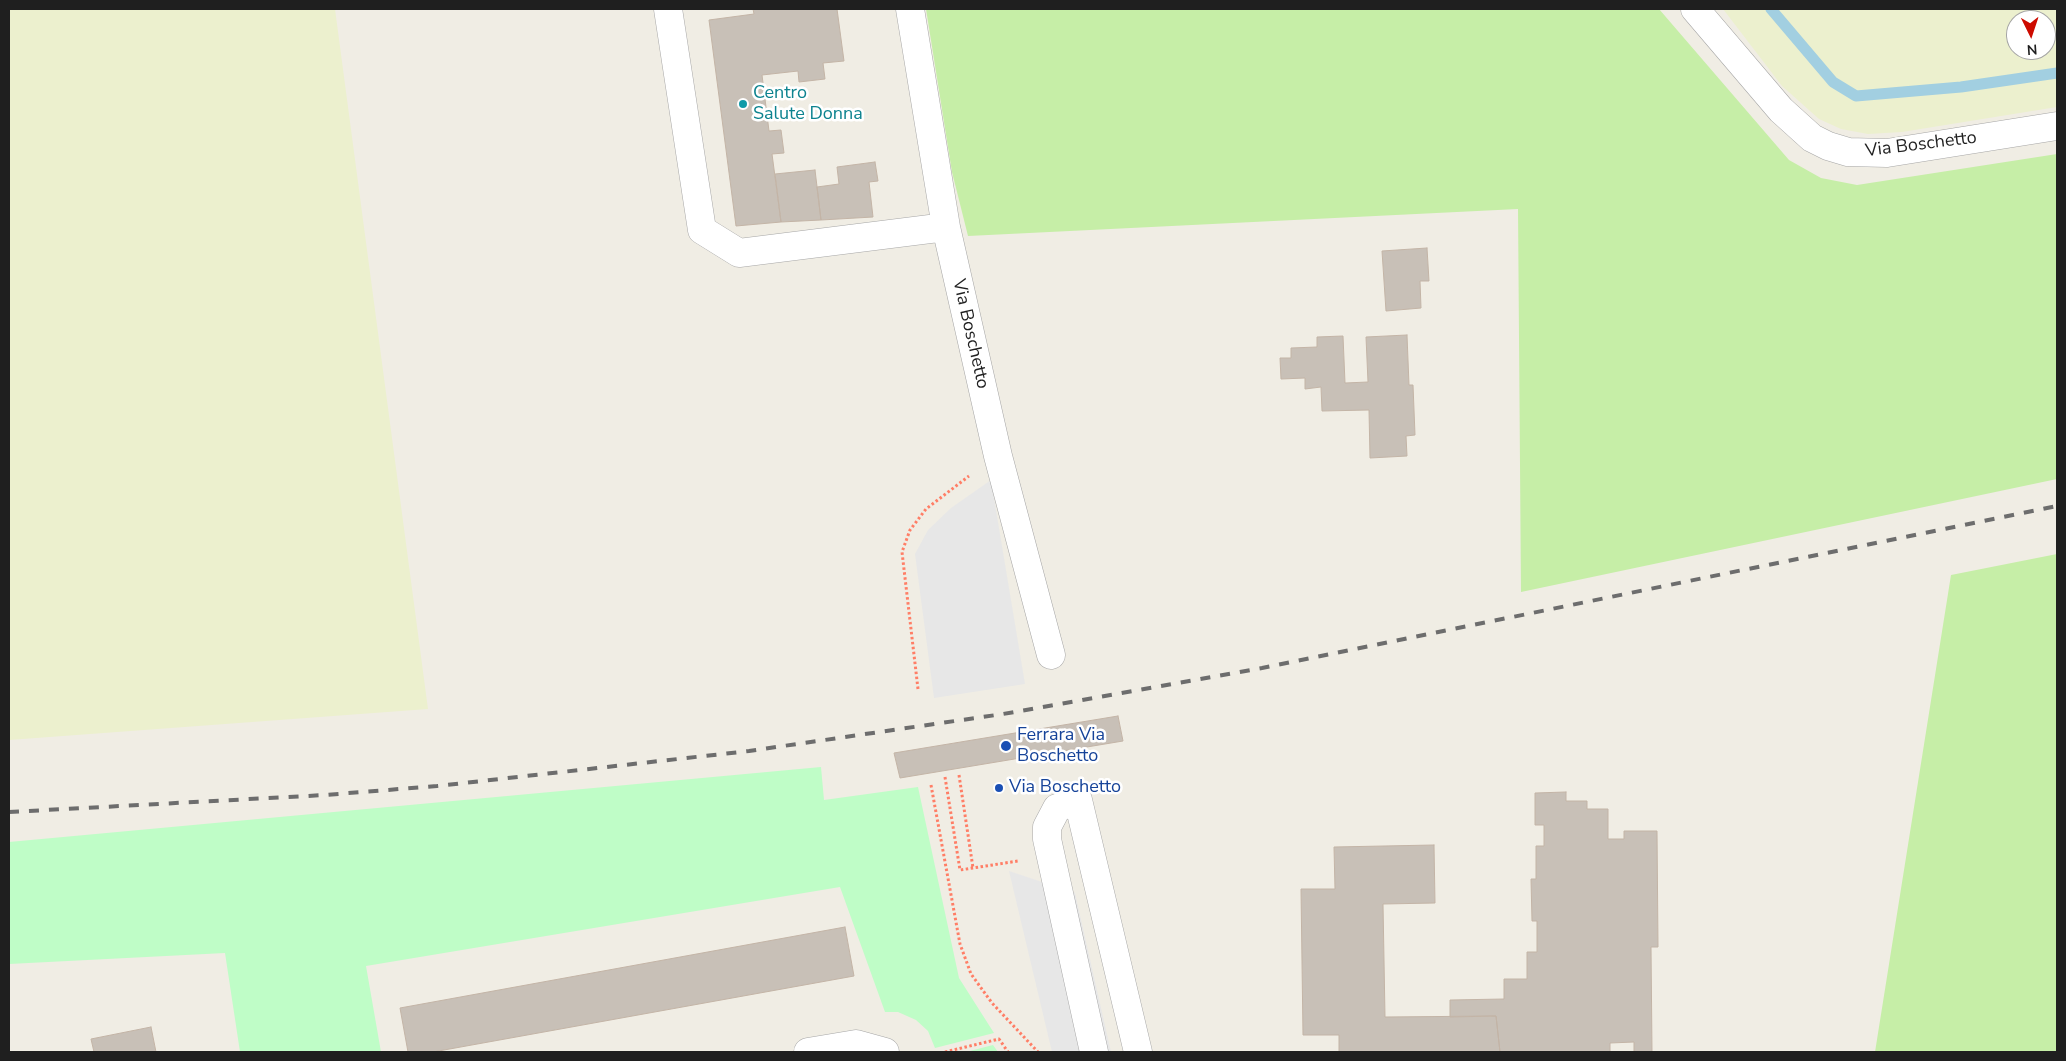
<!DOCTYPE html>
<html>
<head>
<meta charset="utf-8">
<style>
	body { margin:0 }
	#map { position:relative; width:2066px; height:1061px; overflow:hidden; background:#f0ede4; font-family:"Nunito Sans",sans-serif }
	canvas { display:block }
	.frame { position:absolute; inset:0; border:10px solid #1f1f1f; pointer-events:none }
	.north { position:absolute; left:2006px; top:10px; width:50px; height:50px; box-sizing:border-box; background:#fff; border:1px solid #a5a5a5; border-radius:50%; rotate:176deg; font-size:14px; font-weight:700; line-height:20px; text-align:center; color:#1f1f1f }
	.north::after { content:''; display:block; margin:auto; width:18px; height:22px; background:#cd0b00; clip-path:polygon(50% 0,100% 100%,50% 72%,0 100%) }
</style>
</head>
<body>
<div id="map">
<canvas width="2066" height="1061"></canvas>
<div class="frame"></div>
<div class="north">N</div>
</div>
<script>
const ctx = document.querySelector('canvas').getContext('2d');
ctx.lineJoin = 'round';
function fill(path, color) {
  ctx.fillStyle = color;
  ctx.fill(path, 'evenodd');
}
function toPath(rows) {
  const path = new Path2D();
  for (const r of rows) {
    path.moveTo(r[0], r[1]);
    for (let i = 2; i < r.length; i += 2) path.lineTo(r[i], r[i + 1]);
  }
  return path;
}
function stroke(path, color, width, dash) {
  ctx.strokeStyle = color;
  ctx.lineWidth = width;
  ctx.lineCap = dash ? 'butt' : 'round';
  ctx.setLineDash(dash || []);
  ctx.stroke(path);
}
function label(font, color, halo, rows, align = 'center') {
  ctx.font = font + ' "Nunito Sans",sans-serif';
  ctx.lineWidth = 5;
  ctx.setLineDash([]);
  ctx.textBaseline = 'middle';
  ctx.strokeStyle = halo;
  ctx.fillStyle = color;
  for (const [text, x, y, turn = 0] of rows) {
    ctx.save();
    ctx.translate(x, y);
    ctx.rotate((+turn || 0) * Math.PI / 180);
    ctx.textAlign = isNaN(turn) ? turn : align;
    if (halo) ctx.strokeText(text, 0, 0);
    ctx.fillText(text, 0, 0);
    ctx.restore();
  }
}
fill(toPath([
	[9,9,335,9,428,709,9,740],
	[1723,9,2057,9,2057,107,1902,132,1868,134,1841,129,1819,119,1782,86],
	[2016,20,2046,20,2046,50,2016,50]
]), '#ecf0ce');
fill(toPath([
	[926,9,1659,9,1789,160,1821,178,1857,185,2057,154,2057,479,1521,592,1518,209,968,236,952,172],
	[2057,554,2057,1052,1875,1052,1951,575]
]), '#c6eea7');
fill(toPath([
	[821,767,824,800,918,787,959,978,994,1033,935,1048,928,1031,916,1020,898,1012,885,1012,840,887,366,966,381,1052,240,1052,225,953,9,964,9,842],
	[993,1045,998,1052,966,1052]
]), '#bffdc7');
fill(toPath([
	[991,480,1025,684,934,698,915,554,928,530,951,508],
	[1009,871,1075,893,1111,1052,1052,1052]
]), '#e7e7e7');
stroke(toPath([
	[1771,9,1833,82,1856,96,1961,87,2057,73]
]), '#a2cfe1', 11);
const building = toPath([
	[753,9,837,9,844,61,823,63,825,79,799,82,798,71,762,75,769,131,781,130,784,153,772,154,781,222,736,226,709,20,754,14,753,9],
	[875,162,878,181,869,182,873,217,821,220,817,187,839,184,837,167,875,162],
	[815,170,821,220,781,222,775,174,815,170],
	[1427,248,1429,281,1420,281,1421,308,1386,311,1382,251,1427,248],
	[1407,335,1409,385,1413,385,1415,435,1406,436,1407,456,1370,458,1369,410,1322,411,1321,387,1305,389,1305,378,1281,379,1280,358,1291,358,1291,348,1317,347,1317,337,1343,336,1345,383,1368,382,1366,337,1407,335],
	[1118,716,1123,741,900,778,894,753,1118,716],
	[1566,792,1566,801,1587,801,1587,809,1608,809,1608,839,1624,839,1624,831,1657,831,1658,947,1651,947,1652,1052,1634,1052,1634,1042,1610,1043,1610,1052,1500,1052,1496,1016,1450,1017,1450,1000,1504,999,1504,979,1527,979,1527,952,1537,952,1537,921,1532,921,1531,879,1536,879,1536,846,1544,846,1544,825,1535,825,1535,793,1566,792],
	[1434,845,1435,903,1383,904,1385,1017,1496,1016,1500,1052,1339,1052,1339,1035,1303,1035,1301,889,1335,889,1334,847,1434,845],
	[845,927,854,976,433,1052,408,1052,400,1008,845,927],
	[151,1027,156,1052,94,1052,91,1039,151,1027]
]);
fill(building, '#c8c0b7');
stroke(building, '#c3b4a6', 1);
const minor = toPath([
	[668,9,702,230,739,253,946,227],
	[910,9,946,227,998,456,1051,655],
	[1695,9,1781,110,1812,138,1828,146,1848,152,1887,153,2057,126],
	[808,1052,856,1044,885,1052],
	[1094,1052,1047,839,1047,827,1057,808,1078,800,1138,1052]
]);
stroke(minor, '#a6a6a6', 29);
stroke(toPath([
	[918,689,902,552,910,530,926,509,969,476],
	[959,775,973,868],
	[945,777,960,870,1018,861],
	[931,785,960,944,971,974,992,1003,1038,1052],
	[945,1052,999,1039,1008,1052]
]), '#ff7e66', 3, [2.5, 2.5]);
stroke(minor, '#fff', 28);
stroke(toPath([
	[9,812,325,795,437,786,749,751,1003,714,1262,668,2057,506]
]), '#6d6d6d', 4, [10, 10]);
for (const [x, y, r, color] of [
	[743,104,5,"#0f9aa8"],
	[1006,746,6,"#1a4fb4"],
	[999,788,5,"#1a4fb4"]
]) {
  const dot = new Path2D();
  dot.arc(x, y, r, 0, 2 * Math.PI);
  ctx.fillStyle = color;
  ctx.fill(dot);
  stroke(dot, '#fff', 2);
}
label('18px', '#0d838f', '#fff', [
	["Centro",753,94],
	["Salute Donna",753,115]
], 'left');
label('18px', '#1f1f1f', '#fff', [
	["Via Boschetto",1921,145,-7],
	["Via Boschetto",970,334,77]
]);
label('18px', '#164399', '#fff', [
	["Ferrara Via",1017,736],
	["Boschetto",1017,757],
	["Via Boschetto",1009,788]
], 'left');
</script>
</body>
</html>
